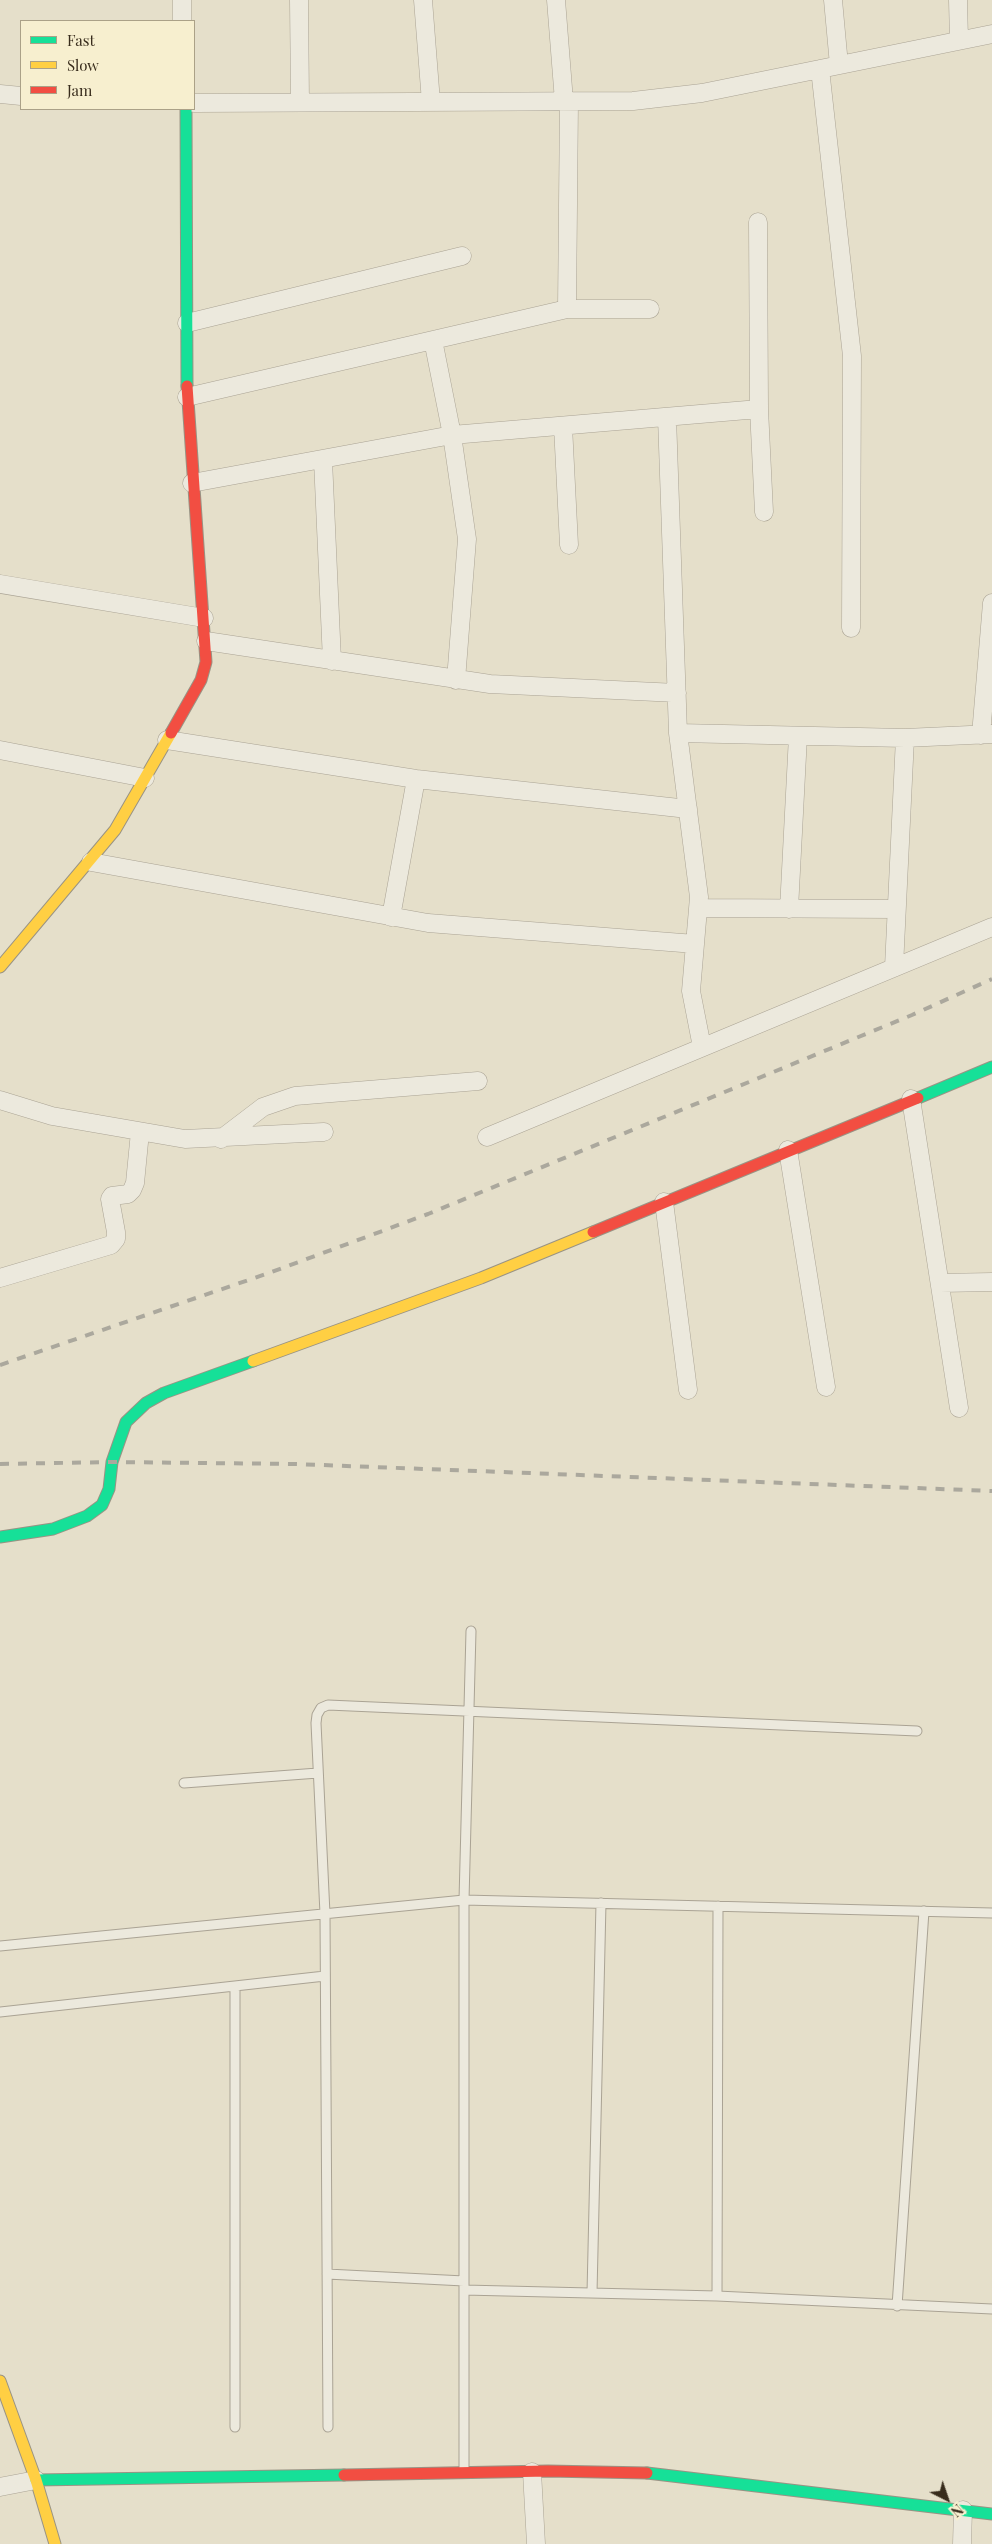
<!DOCTYPE html>
<html>
<head>
<meta charset="utf-8">
<style>
	body { margin:0 }
	#map { position:relative; width:992px; height:2544px; overflow:hidden; background:#e5dfca; font-family:"Playfair Display",serif }
	canvas { display:block }
	.legend { position:absolute; left:20px; top:20px; width:175px; height:90px; box-sizing:border-box; background:#f7efcf; border:1px solid #aba187; margin:0; padding:6px 9px; list-style:none; font-size:15px; color:#382c1c }
	.legend li { display:flex; align-items:center; gap:10px; height:25px }
	.legend b { width:25px; border:1px solid #aba187 }
	.north { position:absolute; left:922px; top:2474px; width:50px; height:50px; -webkit-text-stroke:4px #f7efcf; paint-order:stroke; rotate:139deg; font-size:14px; font-weight:700; line-height:20px; text-align:center; color:#382c1c }
	.north::after { content:''; display:block; margin:auto; width:18px; height:22px; background:#382c1c; clip-path:polygon(50% 0,100% 100%,50% 72%,0 100%) }
</style>
</head>
<body>
<div id="map">
<canvas width="992" height="2544"></canvas>
<ul class="legend">
<li><b style="height:6px;background:#16e098"></b>Fast</li>
<li><b style="height:6px;background:#ffcf43"></b>Slow</li>
<li><b style="height:6px;background:#f24e42"></b>Jam</li>
</ul>
<div class="north">N</div>
</div>
<script>
const ctx = document.querySelector('canvas').getContext('2d');
ctx.lineJoin = 'round';
function toPath(rows) {
  const path = new Path2D();
  for (const r of rows) {
    path.moveTo(r[0], r[1]);
    for (let i = 2; i < r.length; i += 2) path.lineTo(r[i], r[i + 1]);
  }
  return path;
}
function stroke(path, color, width, dash) {
  ctx.strokeStyle = color;
  ctx.lineWidth = width;
  ctx.lineCap = dash ? 'butt' : 'round';
  ctx.setLineDash(dash || []);
  ctx.stroke(path);
}
const lane = toPath([
	[184,1783,318,1773],
	[0,1946,464,1900,992,1913],
	[0,2012,325,1976],
	[327,2274,464,2281],
	[464,2290,717,2296,992,2309],
	[592,2293,601,1903],
	[717,2296,718,1906],
	[897,2306,924,1911],
	[235,2427,235,1986],
	[328,2427,325,1914,316,1723,317,1715,321,1708,328,1705,917,1731],
	[464,2471,464,1900,471,1631]
]);
const street = toPath([
	[299,0,300,102],
	[423,0,431,102],
	[556,0,564,101],
	[833,0,839,65],
	[958,0,959,40],
	[182,21,182,0],
	[820,69,852,356,851,628],
	[0,94,21,96],
	[194,103,633,101,702,93,992,34],
	[758,222,759,409,764,512],
	[567,309,569,101],
	[187,323,462,256],
	[433,340,452,435,467,539,456,680],
	[187,397,567,309,650,309],
	[667,417,678,733,699,897,691,991,702,1047],
	[563,426,569,545],
	[323,460,332,661],
	[192,483,452,435,759,409],
	[0,584,204,618],
	[206,641,490,684,677,693],
	[678,733,905,738,992,734],
	[981,735,992,603],
	[167,740,416,779,688,809],
	[0,750,145,778],
	[91,862,428,923,695,944],
	[699,908,895,909],
	[789,909,798,736],
	[391,917,416,779],
	[894,967,905,738],
	[911,1099,959,1408],
	[0,1100,52,1116,185,1139,324,1132],
	[487,1137,992,927],
	[221,1139,263,1107,295,1096,478,1081],
	[788,1150,826,1387],
	[664,1202,688,1390],
	[0,1278,111,1245,116,1239,116,1232,110,1199,112,1196,128,1194,132,1190,135,1183,140,1132],
	[940,1283,992,1282],
	[532,2472,536,2544],
	[0,2487,36,2480],
	[962,2544,963,2510]
]);
const fast = toPath([
	[186,109,187,386],
	[918,1098,992,1067],
	[0,1537,53,1529,87,1516,102,1505,109,1489,112,1462,126,1422,146,1403,164,1393,253,1361],
	[647,2473,992,2514],
	[36,2480,344,2475]
]);
const slow = toPath([
	[0,967,115,830,171,733],
	[253,1361,481,1278,593,1232],
	[0,2381,36,2480,55,2544]
]);
const jam = toPath([
	[171,733,201,680,206,662,187,386],
	[593,1232,918,1098],
	[344,2475,548,2471,647,2473]
]);
stroke(lane, '#aaa394', 11);
stroke(street, '#aaa394', 19);
stroke(fast, '#999384', 13);
stroke(slow, '#999384', 13);
stroke(jam, '#999384', 13);
stroke(lane, '#ece9dd', 9);
stroke(street, '#ece9dd', 18);
stroke(fast, '#16e098', 11);
stroke(slow, '#ffcf43', 11);
stroke(jam, '#f24e42', 11);
stroke(toPath([
	[0,1365,269,1273,428,1214,912,1015,992,979],
	[0,1464,112,1462,296,1464,992,1491]
]), '#aba89d', 4, [9, 9]);
</script>
</body>
</html>
